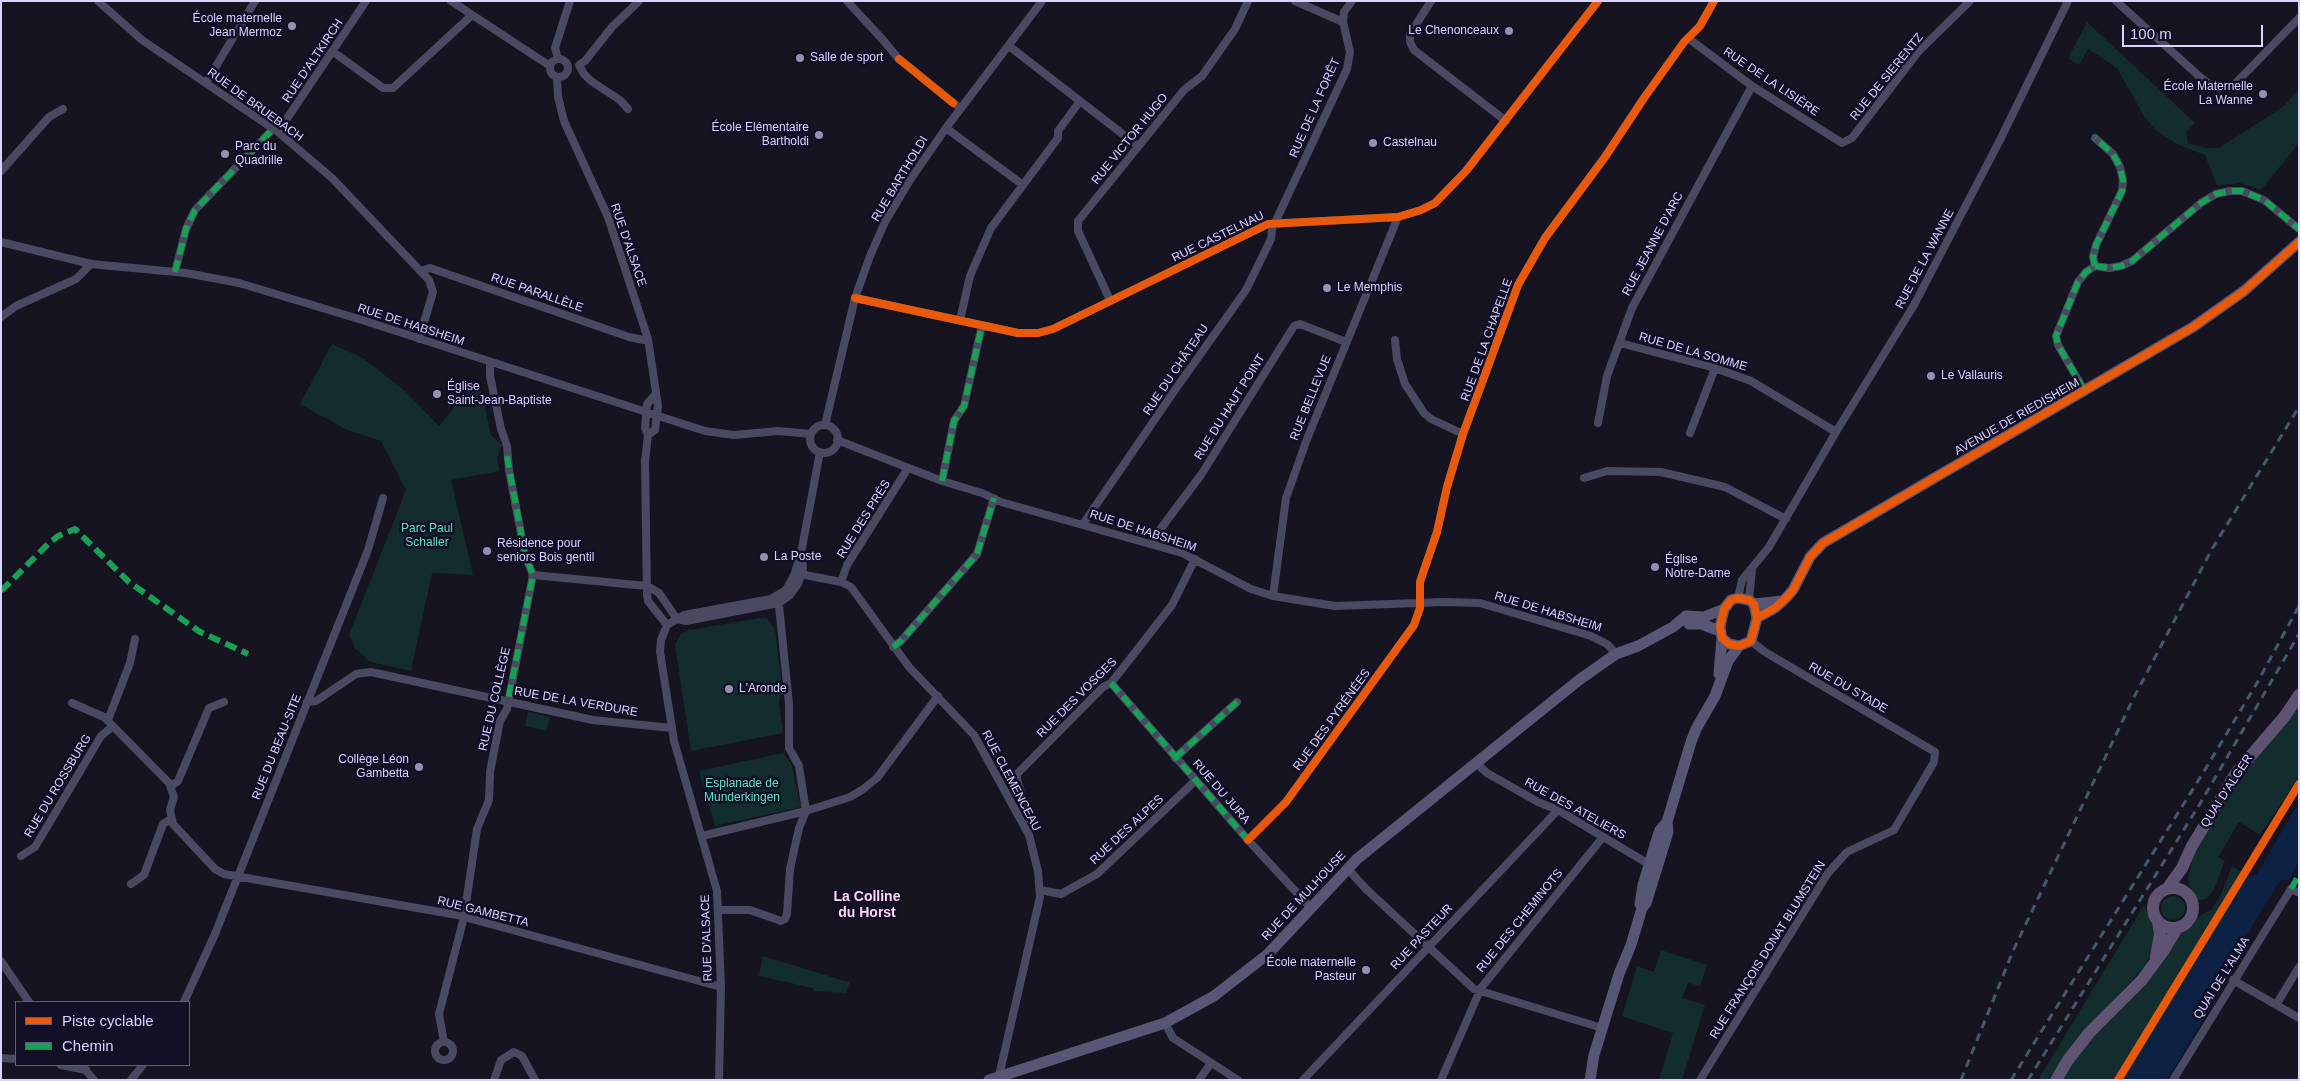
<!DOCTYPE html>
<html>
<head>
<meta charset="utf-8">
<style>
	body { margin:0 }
	#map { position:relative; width:2300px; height:1081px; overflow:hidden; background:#161421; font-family:Helvetica,sans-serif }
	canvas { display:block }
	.frame { position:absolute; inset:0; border:2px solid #d9d4ff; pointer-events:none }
	.legend { position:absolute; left:15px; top:1001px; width:175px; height:65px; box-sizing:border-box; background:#130f26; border:1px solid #625e7d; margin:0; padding:6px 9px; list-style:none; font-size:15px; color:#d9d4ff }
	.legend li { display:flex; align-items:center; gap:10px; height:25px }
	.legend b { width:25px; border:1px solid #625e7d }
	.scale { position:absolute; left:2122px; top:25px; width:141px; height:22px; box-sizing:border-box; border:2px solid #d9d4ff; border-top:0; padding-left:6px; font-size:15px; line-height:18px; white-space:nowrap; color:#d9d4ff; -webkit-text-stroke:4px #130f26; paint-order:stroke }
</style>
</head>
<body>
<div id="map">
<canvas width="2300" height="1081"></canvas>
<div class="frame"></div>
<ul class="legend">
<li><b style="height:6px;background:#e8590c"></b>Piste cyclable</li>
<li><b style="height:6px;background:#1a9f57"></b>Chemin</li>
</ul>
<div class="scale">100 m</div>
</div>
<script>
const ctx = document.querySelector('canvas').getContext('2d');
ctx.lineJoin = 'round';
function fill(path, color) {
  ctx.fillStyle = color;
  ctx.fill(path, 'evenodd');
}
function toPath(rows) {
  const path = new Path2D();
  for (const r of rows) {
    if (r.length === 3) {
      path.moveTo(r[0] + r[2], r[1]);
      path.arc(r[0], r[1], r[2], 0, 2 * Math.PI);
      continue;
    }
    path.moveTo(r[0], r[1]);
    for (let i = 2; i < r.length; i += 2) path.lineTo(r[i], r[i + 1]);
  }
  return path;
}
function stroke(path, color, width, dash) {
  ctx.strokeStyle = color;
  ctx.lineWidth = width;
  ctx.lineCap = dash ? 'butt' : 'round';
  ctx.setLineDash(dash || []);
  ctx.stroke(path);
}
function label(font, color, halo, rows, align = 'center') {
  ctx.font = font + ' Helvetica,sans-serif';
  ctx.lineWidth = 5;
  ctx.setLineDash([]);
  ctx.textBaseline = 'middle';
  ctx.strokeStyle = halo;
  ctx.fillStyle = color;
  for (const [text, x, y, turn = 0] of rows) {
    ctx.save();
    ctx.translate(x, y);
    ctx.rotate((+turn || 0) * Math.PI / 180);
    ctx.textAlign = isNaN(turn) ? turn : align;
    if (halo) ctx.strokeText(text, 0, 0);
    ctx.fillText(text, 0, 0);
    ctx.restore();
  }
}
fill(toPath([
	[2087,22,2195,123,2186,132,2188,143,2205,148,2219,148,2284,106,2299,89,2299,143,2261,190,2240,183,2217,186,2205,155,2179,145,2157,131,2145,118,2117,68,2088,49,2079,65,2068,58],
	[332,344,363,358,405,391,439,426,473,383,482,393,491,435,502,445,497,459,500,471,451,480,473,575,432,573,411,671,370,662,355,648,349,635,406,490,381,441,347,430,300,404],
	[766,617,775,629,782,687,779,703,783,733,691,751,675,645,681,634,689,630],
	[2299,704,2299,776,2260,835,2239,822,2218,857,2225,861,2214,890,2206,899,2198,900,2190,888,2188,878,2193,859,2198,848,2240,775],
	[528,712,550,717,547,731,525,726],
	[783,753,791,763,801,807,715,826,699,771],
	[2232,866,2249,876,2125,1080,2062,1080,2081,1049,2146,984,2177,936,2192,926,2201,915,2211,910,2221,895],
	[2173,908,12],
	[2144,905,2155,933,2151,955,2145,966,2073,1043,2048,1080,2038,1080],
	[1661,950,1707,965,1700,986,1688,983,1682,998,1705,1005,1682,1080,1659,1080,1673,1033,1622,1016,1637,966,1654,972],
	[763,956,838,979,850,982,846,993,815,991,813,988,759,976]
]), '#132c2d');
fill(toPath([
	[2299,802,2299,863,2289,880,2281,880,2217,981,2218,995,2167,1080,2125,1080,2245,882,2249,876,2257,874]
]), '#0d2144');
stroke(toPath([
	[98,1,142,40,278,132,332,178,429,280,433,292,419,339],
	[451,1,550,66],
	[847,1,883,40,897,57,960,108],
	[1295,1,1343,22],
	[1431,1,1410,34,1410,42,1414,50,1506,121],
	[2116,1,2200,77,2212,86,2219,89,2233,86,2299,18],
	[1688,38,1752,86,1842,143,1852,138,1918,52,1970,1],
	[1009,46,1138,146],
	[332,51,383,88,393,88,472,15],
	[559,68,9],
	[558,59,555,48,570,1],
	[557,77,558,97,564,121,608,217,648,339,658,406,655,430,648,435],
	[206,83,255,1],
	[628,109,620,100,591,81,584,74,579,65,585,61,612,27,639,1],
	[946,128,1023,185],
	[278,132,366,1],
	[1,171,49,117,63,109],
	[1,242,91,264,186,273,239,283,362,320,705,431,734,435,778,431,811,434],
	[2095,266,2109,268,2121,266,2132,261,2201,203,2216,194,2230,191,2242,191,2264,200,2299,229],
	[2095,266,2093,257,2096,245,2122,191,2123,180,2120,167,2113,154,2095,138],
	[420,271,430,268,629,337,643,340,648,339],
	[175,272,186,229,195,210,273,129],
	[855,298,1018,333,1038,333,1053,329,1268,224,1398,217,1421,210,1435,203,1466,171,1598,1],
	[1110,300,1078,231,1078,221,1184,90,1202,76,1235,29,1248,1],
	[1,317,16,306,76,279,91,264],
	[960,320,970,276,991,228,1058,138,1058,131,1080,101],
	[1395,340,1397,359,1405,384,1424,413,1431,419,1463,434],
	[1620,343,1715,368,1751,381,1836,432],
	[2084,390,2058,345,2056,336,2078,282,2086,272,2095,266],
	[655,395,647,404,645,428,648,435,645,461,647,595,648,601,667,625],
	[1598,423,1607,376,1632,308,1752,86],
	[825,425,855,298,870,256,885,222,910,180,946,128,1042,1],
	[824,439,14],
	[1690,433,1715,368],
	[837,440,942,481,982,493,1001,502,1182,553,1251,589,1273,596,1335,606,1445,602,1480,603,1591,636,1607,644,1616,654],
	[1584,478,1607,471,1661,472,1725,487,1786,519],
	[942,481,954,421,964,406,982,325],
	[1083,524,1177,387,1246,290,1271,239,1272,229,1347,69,1350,52,1343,22,1344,12,1352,1],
	[1153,544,1156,535,1201,475,1294,326,1300,324,1346,342],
	[795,573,841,582,851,587,909,667,974,735,1029,835,1038,871,1040,897,999,1076],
	[533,575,647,586,659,593,677,619],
	[841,582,847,565,908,468],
	[1273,596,1286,498,1307,439,1398,217],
	[1738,598,1742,580,1769,547,1836,432,1914,305,2000,140,2068,1],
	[1749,600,1752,570],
	[677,619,686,621,779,603,790,595,798,584,803,569,802,555],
	[893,647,901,641,977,554,994,498],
	[1111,683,1248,840,1311,908],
	[307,702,316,701,356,674,371,672,593,720,672,728],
	[72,703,104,717,169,783,174,797,170,810,173,824,215,869,224,874,457,915,721,987],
	[108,720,130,663,135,639],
	[1175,758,1237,702],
	[1476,763,1487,773,1538,802,1558,810,1652,866],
	[171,786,178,781,209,708,224,702],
	[1025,828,1030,819,1017,780,1017,774,1103,687,1111,683,1119,673,1172,605,1195,559],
	[702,836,806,811,850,797,862,790,877,778,938,696],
	[1248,840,1286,802,1414,625,1420,608,1420,582,1437,532,1447,487,1463,434,1518,285,1545,238,1605,157,1644,98,1684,42,1700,26,1714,1],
	[21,856,35,847,101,736,113,726],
	[1347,868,1366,889,1474,989,1602,1028],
	[131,884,144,875,163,824,171,819],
	[1040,890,1061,894,1097,874,1195,781],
	[718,910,750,910,781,921,785,919,787,914,790,869,799,828,806,811,799,766,789,748,789,704,778,596],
	[1,961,29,1002],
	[2233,980,2299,1018],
	[184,1002,215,934,368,550,383,498],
	[2276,1005,2299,967],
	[1165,1023,1173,1038,1238,1080],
	[444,1042,439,1014,464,917,477,829,489,800,490,772,500,721,507,709,533,575,525,555,509,470,507,446,501,429,490,376,490,362],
	[444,1051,9],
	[1,1058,16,1059],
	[61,1065,86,1070],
	[82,1066,94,1080],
	[131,1080,143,1065],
	[494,1080,501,1060,514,1052,522,1056,535,1080],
	[719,1080,721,987,717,891,674,741,660,652,661,640,667,625,684,615,771,599,786,590,795,573,802,548,820,452],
	[1199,1080,1211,1063],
	[1303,1080,1558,810],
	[1441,1080,1481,988,1603,837],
	[1700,1080,1828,873,1847,852,1894,830,1934,762,1935,752,1765,652,1751,641],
	[2173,1080,2291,889,2299,893]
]), '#4a4962', 8);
stroke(toPath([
	[1738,598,1749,600,1754,604,1757,618,1751,641,1739,646,1729,644,1722,638,1720,627,1724,609,1731,600,1738,598],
	[1754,604,1783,601],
	[1757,618,1775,608,1786,598,1793,590,1810,557,1823,543,2193,327,2244,291,2299,242],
	[1689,624,1701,624,1720,631],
	[1719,674,1722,638],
	[1640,904,1643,885,1655,845,1660,830,1667,822],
	[989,1080,1165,1023,1214,996,1268,954,1357,859,1579,680,1616,654,1638,646,1673,627,1686,616,1704,617,1724,609],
	[1590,1080,1594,1055,1619,974,1631,945,1642,908,1646,903,1668,832,1667,822,1691,742,1696,729,1715,696,1728,661,1739,646]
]), '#575674', 11);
stroke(toPath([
	[2173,908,20],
	[2167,889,2182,868,2192,846,2236,773,2285,716,2299,695],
	[2156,957,2160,934,2158,922],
	[2056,1080,2068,1060,2089,1033,2142,980,2164,950,2177,928]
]), '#5e5373', 12);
stroke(toPath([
	[1961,1080,2013,951,2133,699,2212,549,2299,407],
	[2011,1080,2203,773,2257,683,2299,606],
	[2028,1080,2198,807,2299,634]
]), '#43596b', 3, [8, 6]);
stroke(toPath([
	[2095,266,2109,268,2121,266,2132,261,2201,203,2216,194,2230,191,2242,191,2264,200,2299,229],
	[2095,266,2093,257,2096,245,2122,191,2123,180,2120,167,2113,154,2095,138],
	[175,272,186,229,195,210,273,129],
	[2084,390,2058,345,2056,336,2078,282,2086,272,2095,266],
	[507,456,525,555,533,575,508,701],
	[942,481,954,421,964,406,982,325],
	[1,591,48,544,58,536,75,529,129,582,200,632,248,654],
	[893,647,901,641,977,554,994,498],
	[1111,683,1248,840],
	[1175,758,1237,702],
	[2291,889,2299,875]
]), '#1a9f57', 6, [12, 6]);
stroke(toPath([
	[899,59,953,103],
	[855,298,1018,333,1038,333,1053,329,1268,224,1398,217,1421,210,1435,203,1466,171,1598,1],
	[1738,598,1749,600,1754,604,1757,618,1751,641,1739,646,1729,644,1722,638,1720,627,1724,609,1731,600,1738,598],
	[1757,618,1775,608,1786,598,1793,590,1810,557,1823,543,2193,327,2244,291,2299,242],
	[1248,840,1286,802,1414,625,1420,608,1420,582,1437,532,1447,487,1463,434,1518,285,1545,238,1605,157,1644,98,1684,42,1700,26,1714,1],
	[2118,1080,2299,784]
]), '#e8590c', 8);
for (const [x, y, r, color] of [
	[292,26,5,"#9591b1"],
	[1509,31,5,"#9591b1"],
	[800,58,5,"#9591b1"],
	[2263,94,5,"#9591b1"],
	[819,135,5,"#9591b1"],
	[1373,143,5,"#9591b1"],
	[225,154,5,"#9591b1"],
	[1327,288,5,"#9591b1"],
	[1931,376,5,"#9591b1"],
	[437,394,5,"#9591b1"],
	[487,551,5,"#9591b1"],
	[764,557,5,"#9591b1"],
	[1655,567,5,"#9591b1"],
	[729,689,5,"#9591b1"],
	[419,767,5,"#9591b1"],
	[1366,970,5,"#9591b1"]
]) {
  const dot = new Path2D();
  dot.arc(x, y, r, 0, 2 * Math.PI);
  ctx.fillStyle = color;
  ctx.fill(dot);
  stroke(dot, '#130f26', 2);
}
label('12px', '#d9d4ff', '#130f26', [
	["École maternelle",282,19,"right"],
	["Jean Mermoz",282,33,"right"],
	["Le Chenonceaux",1499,31,"right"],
	["Salle de sport",810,58],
	["École Maternelle",2253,87,"right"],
	["La Wanne",2253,101,"right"],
	["École Elémentaire",809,128,"right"],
	["Bartholdi",809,142,"right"],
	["Castelnau",1383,143],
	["Parc du",235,147],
	["Quadrille",235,161],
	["Le Memphis",1337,288],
	["Le Vallauris",1941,376],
	["Église",447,387],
	["Saint-Jean-Baptiste",447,401],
	["Résidence pour",497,544],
	["seniors Bois gentil",497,558],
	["La Poste",774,557],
	["Église",1665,560],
	["Notre-Dame",1665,574],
	["L'Aronde",739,689],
	["Collège Léon",409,760,"right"],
	["Gambetta",409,774,"right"],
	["École maternelle",1356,963,"right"],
	["Pasteur",1356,977,"right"]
], 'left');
label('12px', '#d9d4ff', '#130f26', [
	["RUE D'ALTKIRCH",313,61,-56],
	["RUE DE SIERENTZ",1887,77,-51],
	["RUE DE LA LISIÈRE",1771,82,34],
	["RUE DE BRUEBACH",255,105,36],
	["RUE DE LA FORÊT",1315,108,-66],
	["RUE VICTOR HUGO",1130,139,-51],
	["RUE BARTHOLDI",900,179,-59],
	["RUE CASTELNAU",1218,237,-26],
	["RUE JEANNE D'ARC",1653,244,-62],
	["RUE D'ALSACE",628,245,71],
	["RUE DE LA WANNE",1925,259,-62],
	["RUE PARALLÈLE",537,293,19],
	["RUE DE HABSHEIM",411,325,18],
	["RUE DE LA CHAPELLE",1487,340,-70],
	["RUE DE LA SOMME",1693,352,16],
	["RUE DU CHÂTEAU",1176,370,-56],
	["RUE BELLEVUE",1311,398,-68],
	["RUE DU HAUT POINT",1230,407,-58],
	["AVENUE DE RIEDISHEIM",2017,417,-30],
	["RUE DES PRÉS",864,519,-58],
	["RUE DE HABSHEIM",1143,531,18],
	["RUE DE HABSHEIM",1548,612,17],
	["RUE DU STADE",1848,688,30],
	["RUE DES VOSGES",1077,698,-45],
	["RUE DU COLLÈGE",495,699,-77],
	["RUE DE LA VERDURE",576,702,10],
	["RUE DES PYRÉNÉES",1332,720,-54],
	["RUE DU BEAU-SITE",277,747,-68],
	["RUE CLEMENCEAU",1011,781,62],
	["RUE DU ROSSBURG",58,786,-59],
	["QUAI D'ALGER",2227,791,-57],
	["RUE DU JURA",1221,792,49],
	["RUE DES ATELIERS",1575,809,29],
	["RUE DES ALPES",1127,830,-43],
	["RUE DE MULHOUSE",1304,896,-47],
	["RUE GAMBETTA",483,912,14],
	["RUE DES CHEMINOTS",1520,921,-51],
	["RUE PASTEUR",1422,937,-47],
	["RUE D'ALSACE",707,938,-92],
	["RUE FRANÇOIS DONAT BLUMSTEIN",1768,950,-58],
	["QUAI DE L'ALMA",2222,978,-58]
]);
label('12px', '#5fe0c0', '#130f26', [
	["Parc Paul",427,529],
	["Schaller",427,543],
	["Esplanade de",742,784],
	["Munderkingen",742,798]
]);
label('bold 14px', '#ffd6f0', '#130f26', [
	["La Colline",867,897],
	["du Horst",867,913]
]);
</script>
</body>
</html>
